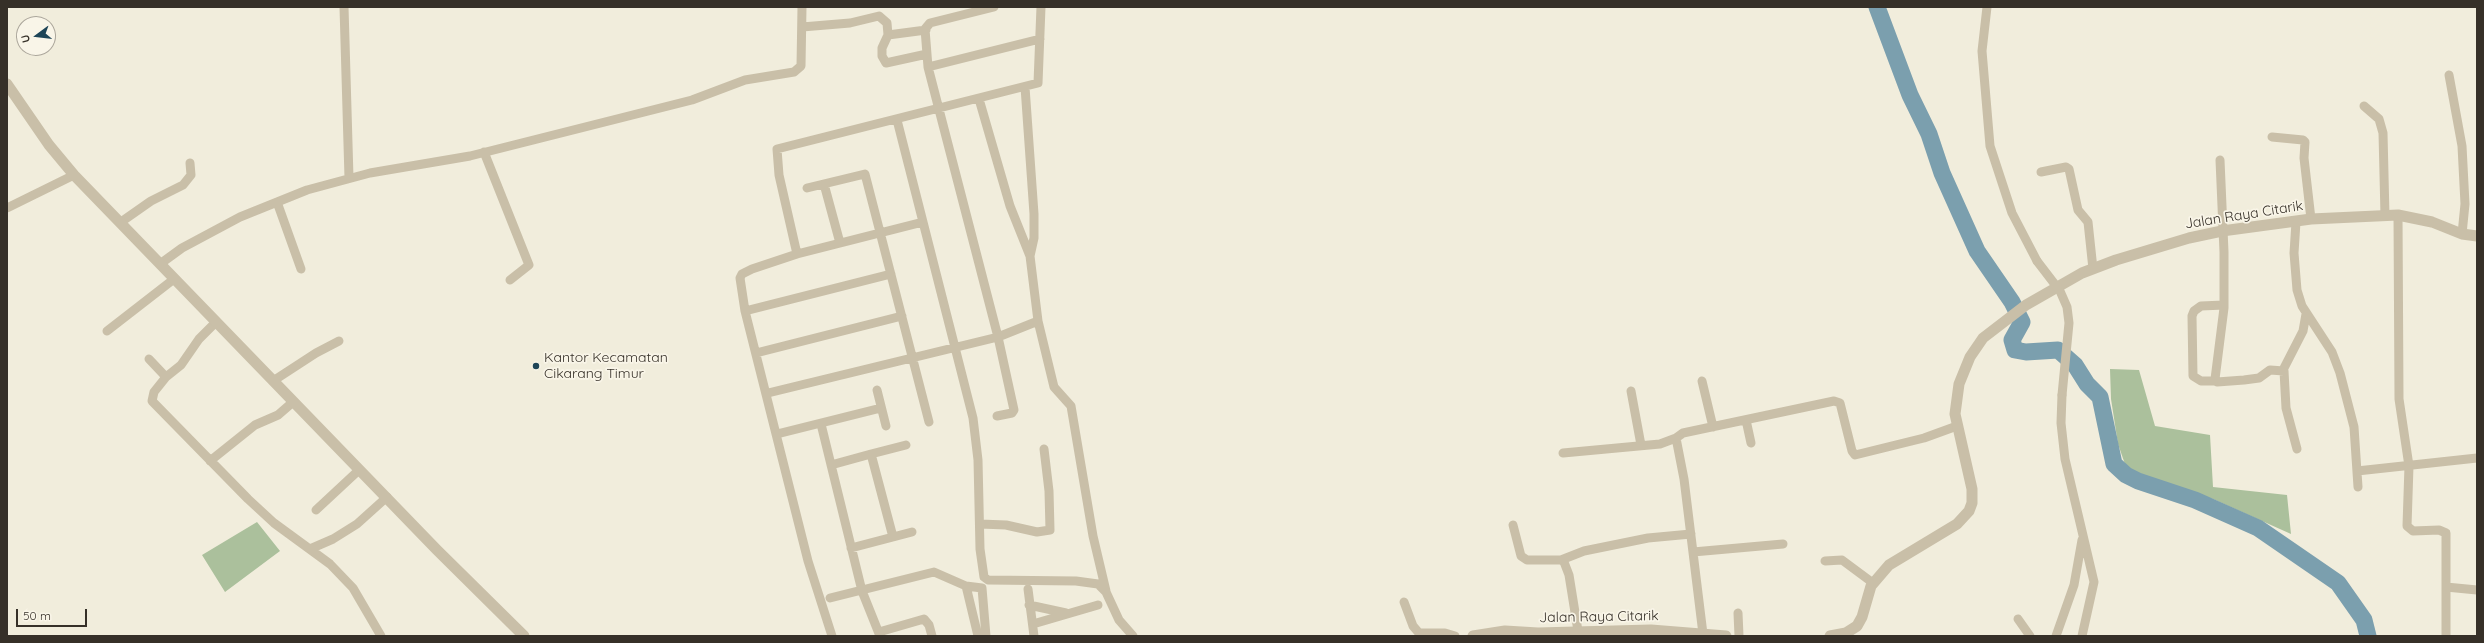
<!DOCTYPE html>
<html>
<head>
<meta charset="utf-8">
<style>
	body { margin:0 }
	#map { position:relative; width:2484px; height:643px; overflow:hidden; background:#f1eddc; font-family:Quicksand,sans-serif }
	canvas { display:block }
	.frame { position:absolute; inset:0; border:8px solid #363028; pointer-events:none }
	.north { position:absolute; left:16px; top:16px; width:40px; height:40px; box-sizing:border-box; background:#f9f5e8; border:1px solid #aba69b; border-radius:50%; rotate:255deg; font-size:11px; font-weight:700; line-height:16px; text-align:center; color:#363028 }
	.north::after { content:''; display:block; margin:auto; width:14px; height:18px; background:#1e4557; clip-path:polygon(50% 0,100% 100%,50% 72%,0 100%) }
	.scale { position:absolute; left:16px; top:609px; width:71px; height:18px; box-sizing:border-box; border:2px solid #363028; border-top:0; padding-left:5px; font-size:12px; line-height:14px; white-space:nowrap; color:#363028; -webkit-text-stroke:3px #f9f5e8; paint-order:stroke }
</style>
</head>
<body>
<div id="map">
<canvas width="2484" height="643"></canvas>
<div class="frame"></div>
<div class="north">U</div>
<div class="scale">50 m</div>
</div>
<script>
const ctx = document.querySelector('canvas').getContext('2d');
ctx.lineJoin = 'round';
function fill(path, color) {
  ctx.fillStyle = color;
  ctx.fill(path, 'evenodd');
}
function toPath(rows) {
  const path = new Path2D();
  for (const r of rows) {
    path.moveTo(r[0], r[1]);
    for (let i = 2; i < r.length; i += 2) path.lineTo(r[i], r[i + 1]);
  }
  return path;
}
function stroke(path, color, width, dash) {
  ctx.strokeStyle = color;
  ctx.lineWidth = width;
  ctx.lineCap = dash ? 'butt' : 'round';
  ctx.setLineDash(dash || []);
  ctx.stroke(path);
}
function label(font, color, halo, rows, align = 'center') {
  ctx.font = font + ' Quicksand,sans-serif';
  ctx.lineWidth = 3.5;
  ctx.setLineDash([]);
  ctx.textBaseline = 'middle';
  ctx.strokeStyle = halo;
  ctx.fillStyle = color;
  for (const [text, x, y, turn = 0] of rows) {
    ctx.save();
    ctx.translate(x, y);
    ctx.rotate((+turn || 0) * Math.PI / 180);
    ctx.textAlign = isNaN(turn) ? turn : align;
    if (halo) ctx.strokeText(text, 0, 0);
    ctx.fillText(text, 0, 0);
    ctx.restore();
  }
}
fill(toPath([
	[2110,369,2139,370,2155,426,2210,435,2213,487,2287,495,2291,534,2213,499,2155,481,2126,467,2118,444,2111,399],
	[257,522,280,551,225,592,202,555]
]), '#abc09c');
stroke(toPath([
	[1877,7,1910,95,1929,134,1942,173,1977,251,2012,302,2022,322,2012,340,2015,350,2026,352,2058,350,2075,365,2087,384,2100,397,2114,464,2126,475,2138,481,2195,500,2258,528,2338,583,2364,620,2368,636]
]), '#7b9fae', 17);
stroke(toPath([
	[344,7,349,178],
	[994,7,930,23,925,29,928,67,998,337,1014,410,1012,413,997,416],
	[1987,7,1982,51,1990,146,2012,213,2037,261],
	[802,27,850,23,879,16,887,23,888,35,926,30],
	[888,35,882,48,882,56,886,63,927,54],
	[928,67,1040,39],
	[2449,75,2462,146,2465,204,2462,234],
	[1025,87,1034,214,1034,238,1030,256],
	[979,99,1010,206,1030,256,1038,321,1054,387,1071,406,1093,536,1106,591],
	[2364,106,2379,119,2383,133,2385,216],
	[897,120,973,418,978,460,980,549,984,577,988,580,1076,581,1098,584,1106,592,1119,620,1133,636],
	[2272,137,2303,140,2305,142,2304,158,2311,219],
	[484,152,529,265,510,280],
	[2220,160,2224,252,2224,308,2215,379,2217,382,2244,380,2259,378,2270,370,2284,371,2286,408,2297,449],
	[2041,172,2066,167,2069,169,2078,210,2088,222,2093,269],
	[824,184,840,243],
	[807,188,865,174,929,422],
	[277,202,301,269],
	[7,208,74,175],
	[2398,215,2399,399,2409,466,2407,526,2413,531,2439,530,2446,533,2446,636],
	[121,222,151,201,183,185,191,175,190,163],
	[2296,222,2294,253,2297,290,2302,306,2332,352,2340,373,2354,427,2358,487],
	[797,254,779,175,777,149,1038,83,1041,7],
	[160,264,182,248,240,217,307,190,370,173,470,156,692,100,745,80,794,72,801,66,802,7],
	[745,311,891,274],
	[215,323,199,339,181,365,166,377,154,392,152,401,248,499,274,523,330,564,353,588,381,636],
	[107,331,174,279],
	[756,353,902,316],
	[149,359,166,377],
	[2283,370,2303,331,2306,314],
	[273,381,316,353,339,341],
	[1702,381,1713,427],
	[2215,381,2201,381,2193,376,2192,316,2194,311,2201,306,2224,305],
	[877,390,886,426],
	[1631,391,1641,445],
	[768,393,998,337,1038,321],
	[2062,395,2061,423,2065,459,2094,582,2082,636],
	[1746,420,1751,443],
	[821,424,862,591,880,636],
	[777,434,881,408],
	[1563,453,1660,444,1676,438],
	[871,454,906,445],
	[210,461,255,425,278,415,293,402],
	[831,465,871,454,893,537,851,548],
	[2357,471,2477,458],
	[316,510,359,470],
	[980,524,1006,525,1037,532,1050,530,1049,491,1044,449],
	[1513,525,1521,556,1527,560,1561,560,1564,562,1569,575,1578,631],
	[893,537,912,532],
	[310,549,333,539,357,524,387,497],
	[1693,552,1783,544],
	[1561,560,1584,551,1648,538,1691,534],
	[1825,561,1842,560,1873,583],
	[966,586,982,588,986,636],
	[2446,587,2477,590],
	[1028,589,1034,636],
	[830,598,934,572,966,586,978,636],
	[1404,602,1413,626,1419,633,1445,633,1455,636],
	[1029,605,1066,613],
	[1738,613,1739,636],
	[2018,619,2030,636],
	[1033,624,1098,605],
	[879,632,924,619,929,625,932,636],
	[1703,634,1684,479,1676,438,1683,433,1834,401,1840,403,1852,451,1855,455,1924,438,1957,426],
	[832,636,808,561,745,311,740,278,742,274,752,269,797,254,923,222],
	[2056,636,2074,585,2082,540]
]), '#c9bfa8', 9);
stroke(toPath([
	[7,84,49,145,74,175,437,550,524,636],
	[1473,636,1505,631,1538,633,1651,630,1726,636],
	[1830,636,1846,633,1857,626,1862,617,1871,586,1889,565,1957,524,1969,511,1972,503,1972,489,1955,414,1959,384,1970,357,1983,338,2026,305,2082,273,2116,260,2189,238,2222,231,2311,219,2398,215,2432,222,2462,234,2477,236]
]), '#c9bfa8', 11);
stroke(toPath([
	[2037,261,2060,291,2067,307,2069,323,2062,395]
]), '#c9bfa8', 9);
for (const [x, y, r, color] of [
	[536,366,4,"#1e4557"]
]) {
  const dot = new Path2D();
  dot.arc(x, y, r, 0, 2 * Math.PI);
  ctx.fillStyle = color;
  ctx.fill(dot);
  stroke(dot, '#f9f5e8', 1.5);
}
label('14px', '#363028', '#f9f5e8', [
	["Jalan Raya Citarik",2244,215,-9],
	["Jalan Raya Citarik",1599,617,-1]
]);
label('14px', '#363028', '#f9f5e8', [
	["Kantor Kecamatan",544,358],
	["Cikarang Timur",544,374]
], 'left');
</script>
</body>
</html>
